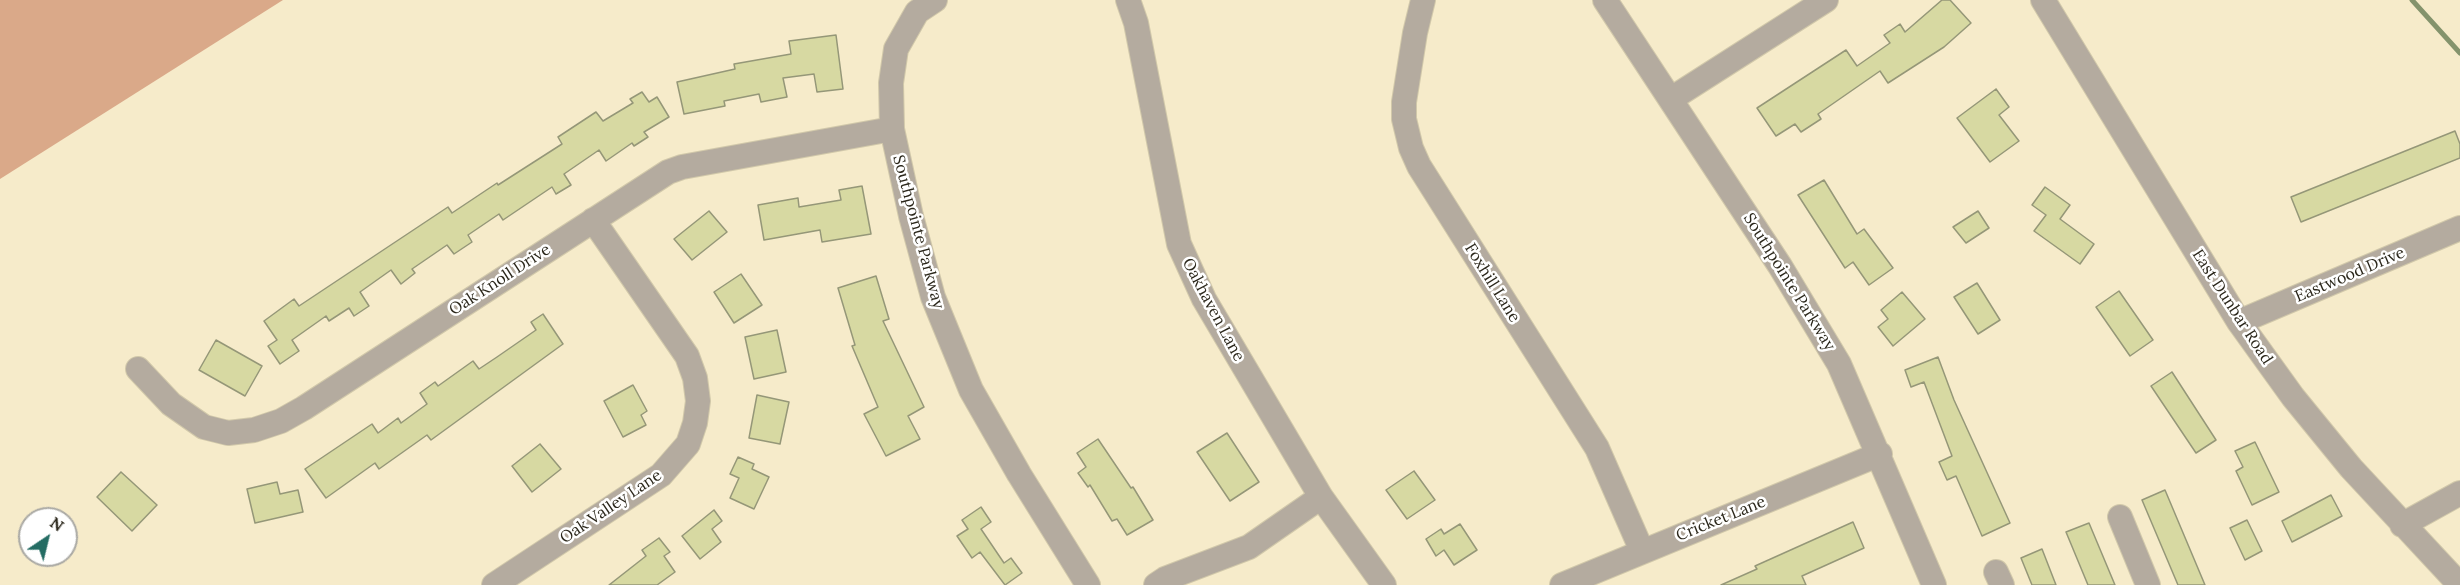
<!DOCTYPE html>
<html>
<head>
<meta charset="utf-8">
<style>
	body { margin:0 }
	#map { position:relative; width:2460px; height:585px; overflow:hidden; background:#f6ebca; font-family:Lora,serif }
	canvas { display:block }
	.north { position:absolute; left:18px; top:507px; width:60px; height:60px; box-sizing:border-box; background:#fff; border:2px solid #aaa9a4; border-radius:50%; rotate:35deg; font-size:16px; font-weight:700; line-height:24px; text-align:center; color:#2b271b }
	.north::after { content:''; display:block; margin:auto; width:21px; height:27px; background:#246c63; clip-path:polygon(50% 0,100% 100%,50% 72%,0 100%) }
</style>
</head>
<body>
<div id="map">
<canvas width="2460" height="585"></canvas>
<div class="north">N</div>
</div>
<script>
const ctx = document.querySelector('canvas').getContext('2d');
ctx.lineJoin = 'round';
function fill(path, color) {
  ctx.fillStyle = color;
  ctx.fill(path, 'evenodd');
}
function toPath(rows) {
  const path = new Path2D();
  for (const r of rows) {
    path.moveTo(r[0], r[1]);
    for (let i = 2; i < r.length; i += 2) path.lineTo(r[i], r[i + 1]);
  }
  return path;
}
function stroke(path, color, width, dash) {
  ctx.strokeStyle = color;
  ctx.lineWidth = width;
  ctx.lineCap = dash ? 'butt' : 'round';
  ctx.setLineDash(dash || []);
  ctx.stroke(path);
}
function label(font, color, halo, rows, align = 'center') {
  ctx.font = font + ' Lora,serif';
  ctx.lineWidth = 5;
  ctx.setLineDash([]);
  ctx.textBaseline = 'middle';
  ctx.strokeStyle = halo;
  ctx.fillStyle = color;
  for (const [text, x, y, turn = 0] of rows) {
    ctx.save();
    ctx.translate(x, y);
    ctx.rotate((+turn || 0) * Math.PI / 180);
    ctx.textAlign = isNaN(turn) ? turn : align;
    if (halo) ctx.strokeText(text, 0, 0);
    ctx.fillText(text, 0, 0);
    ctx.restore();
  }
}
fill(toPath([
	[0,0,283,0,0,179]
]), '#daa989');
stroke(toPath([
	[2412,0,2460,53]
]), '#84936c', 5);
const building = toPath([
	[1942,0,1950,0,1971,23,1944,47,1888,83,1880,71,1818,114,1821,119,1801,132,1795,124,1776,136,1757,108,1846,50,1857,66,1890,43,1884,35,1900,24,1905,32,1942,0],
	[836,35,843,89,817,92,814,74,783,78,787,97,761,102,759,94,724,101,725,106,684,114,677,82,735,69,734,64,791,54,789,41,836,35],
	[1996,89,2009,107,1999,115,2019,141,1990,162,1957,118,1996,89],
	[642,92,649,102,657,97,669,117,644,132,648,137,634,146,632,143,606,161,599,150,564,174,571,185,556,194,552,187,503,220,499,214,468,235,472,242,454,254,447,245,412,269,415,273,401,284,391,270,360,292,369,306,354,316,349,308,329,321,326,316,292,340,299,351,280,364,268,346,277,340,264,321,294,299,299,306,448,207,452,213,497,183,498,185,562,144,558,137,596,112,603,121,633,103,630,99,642,92],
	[2455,131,2460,144,2460,158,2301,222,2291,197,2455,131],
	[1824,180,1857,234,1864,229,1893,268,1869,285,1853,262,1845,268,1798,195,1824,180],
	[862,186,871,234,822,242,820,230,764,240,758,205,798,198,799,207,841,200,839,190,862,186],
	[2045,187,2070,205,2060,219,2094,244,2080,264,2034,231,2046,215,2032,205,2045,187],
	[709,211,727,232,692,260,674,239,709,211],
	[1978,211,1989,228,1966,243,1953,227,1978,211],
	[741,274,762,305,734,323,714,292,741,274],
	[876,276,889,319,883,321,924,407,908,416,920,439,886,456,864,414,878,407,852,346,855,345,838,288,876,276],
	[1977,283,2000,320,1978,334,1954,297,1977,283],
	[2119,291,2153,340,2130,356,2096,307,2119,291],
	[1902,292,1925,319,1893,346,1878,327,1888,319,1881,310,1902,292],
	[543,314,563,344,431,440,427,435,379,469,375,463,326,498,305,469,372,424,378,433,398,418,401,423,427,404,420,393,435,382,438,386,473,361,479,369,497,357,536,330,531,322,543,314],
	[777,330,786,372,754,379,745,337,777,330],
	[216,340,262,366,245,396,199,370,216,340],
	[1938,357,1954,400,2010,523,1982,536,1956,476,1947,480,1939,462,1952,456,1924,382,1911,387,1905,370,1938,357],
	[2172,372,2216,440,2196,453,2151,386,2172,372],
	[633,385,647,411,641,415,646,425,623,437,604,401,633,385],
	[757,395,789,402,780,444,749,438,757,395],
	[1227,433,1259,482,1230,501,1197,452,1227,433],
	[1098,439,1131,488,1133,487,1153,520,1127,535,1117,519,1112,521,1090,485,1088,487,1078,473,1086,467,1077,453,1098,439],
	[2255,442,2279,492,2252,505,2236,471,2243,467,2235,451,2255,442],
	[540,444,561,469,532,492,512,466,540,444],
	[738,457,754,464,752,469,769,477,754,509,730,498,739,478,730,474,738,457],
	[1414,471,1435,500,1407,519,1386,490,1414,471],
	[121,472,157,505,132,531,97,497,121,472],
	[277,482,280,494,298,490,303,512,255,523,247,489,277,482],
	[2165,490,2205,585,2178,585,2142,500,2165,490],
	[2331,495,2342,516,2292,542,2282,521,2331,495],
	[981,507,991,522,981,529,1004,563,1011,558,1022,573,1005,585,980,552,972,558,957,536,968,529,962,520,981,507],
	[714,510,722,521,712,529,721,542,700,559,682,536,714,510],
	[2247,520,2262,551,2245,560,2230,528,2247,520],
	[1853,522,1864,548,1802,576,1806,585,1721,585,1757,569,1755,566,1853,522],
	[2089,523,2115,585,2088,585,2066,532,2089,523],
	[1460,524,1477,550,1454,565,1444,550,1436,556,1426,539,1441,529,1444,534,1460,524],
	[659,538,670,552,664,556,675,572,657,585,609,585,646,556,642,550,659,538],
	[2042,549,2056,585,2032,585,2021,558,2042,549]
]);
fill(building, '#d7d9a2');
stroke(building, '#959778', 1.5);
const minor = toPath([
	[935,0,917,12,896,49,891,83,892,129,911,216,933,297,971,390,1019,474,1088,585],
	[1128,0,1136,23,1179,244,1204,299,1321,497,1384,585],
	[1423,0,1415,33,1404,102,1404,119,1411,148,1419,166,1597,448,1642,551],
	[1605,0,1780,266,1839,364,1934,585],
	[2043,0,2239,322,2293,397,2351,468,2460,585],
	[1671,99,1826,0],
	[2239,322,2460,228],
	[138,369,171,404,204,427,228,433,254,430,281,421,304,408,668,172,682,167,892,129],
	[2120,517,2148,585],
	[2402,525,2460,493],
	[1996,572,2002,585],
	[494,585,661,475,688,444,695,423,698,401,695,378,687,356,593,220],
	[1156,585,1165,579,1249,547,1321,497],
	[1562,585,1880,454]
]);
stroke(minor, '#d1c8aa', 26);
stroke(minor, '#b4ab9f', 24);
label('16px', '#2b271b', '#fff', [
	["Southpointe Parkway",918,232,75],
	["Eastwood Drive",2350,275,-23],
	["Oak Knoll Drive",500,280,-33],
	["Southpointe Parkway",1789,282,58],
	["Foxhill Lane",1492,283,58],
	["East Dunbar Road",2232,307,57],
	["Oakhaven Lane",1213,310,62],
	["Oak Valley Lane",611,507,-34],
	["Cricket Lane",1721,519,-22]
]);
</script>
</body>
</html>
